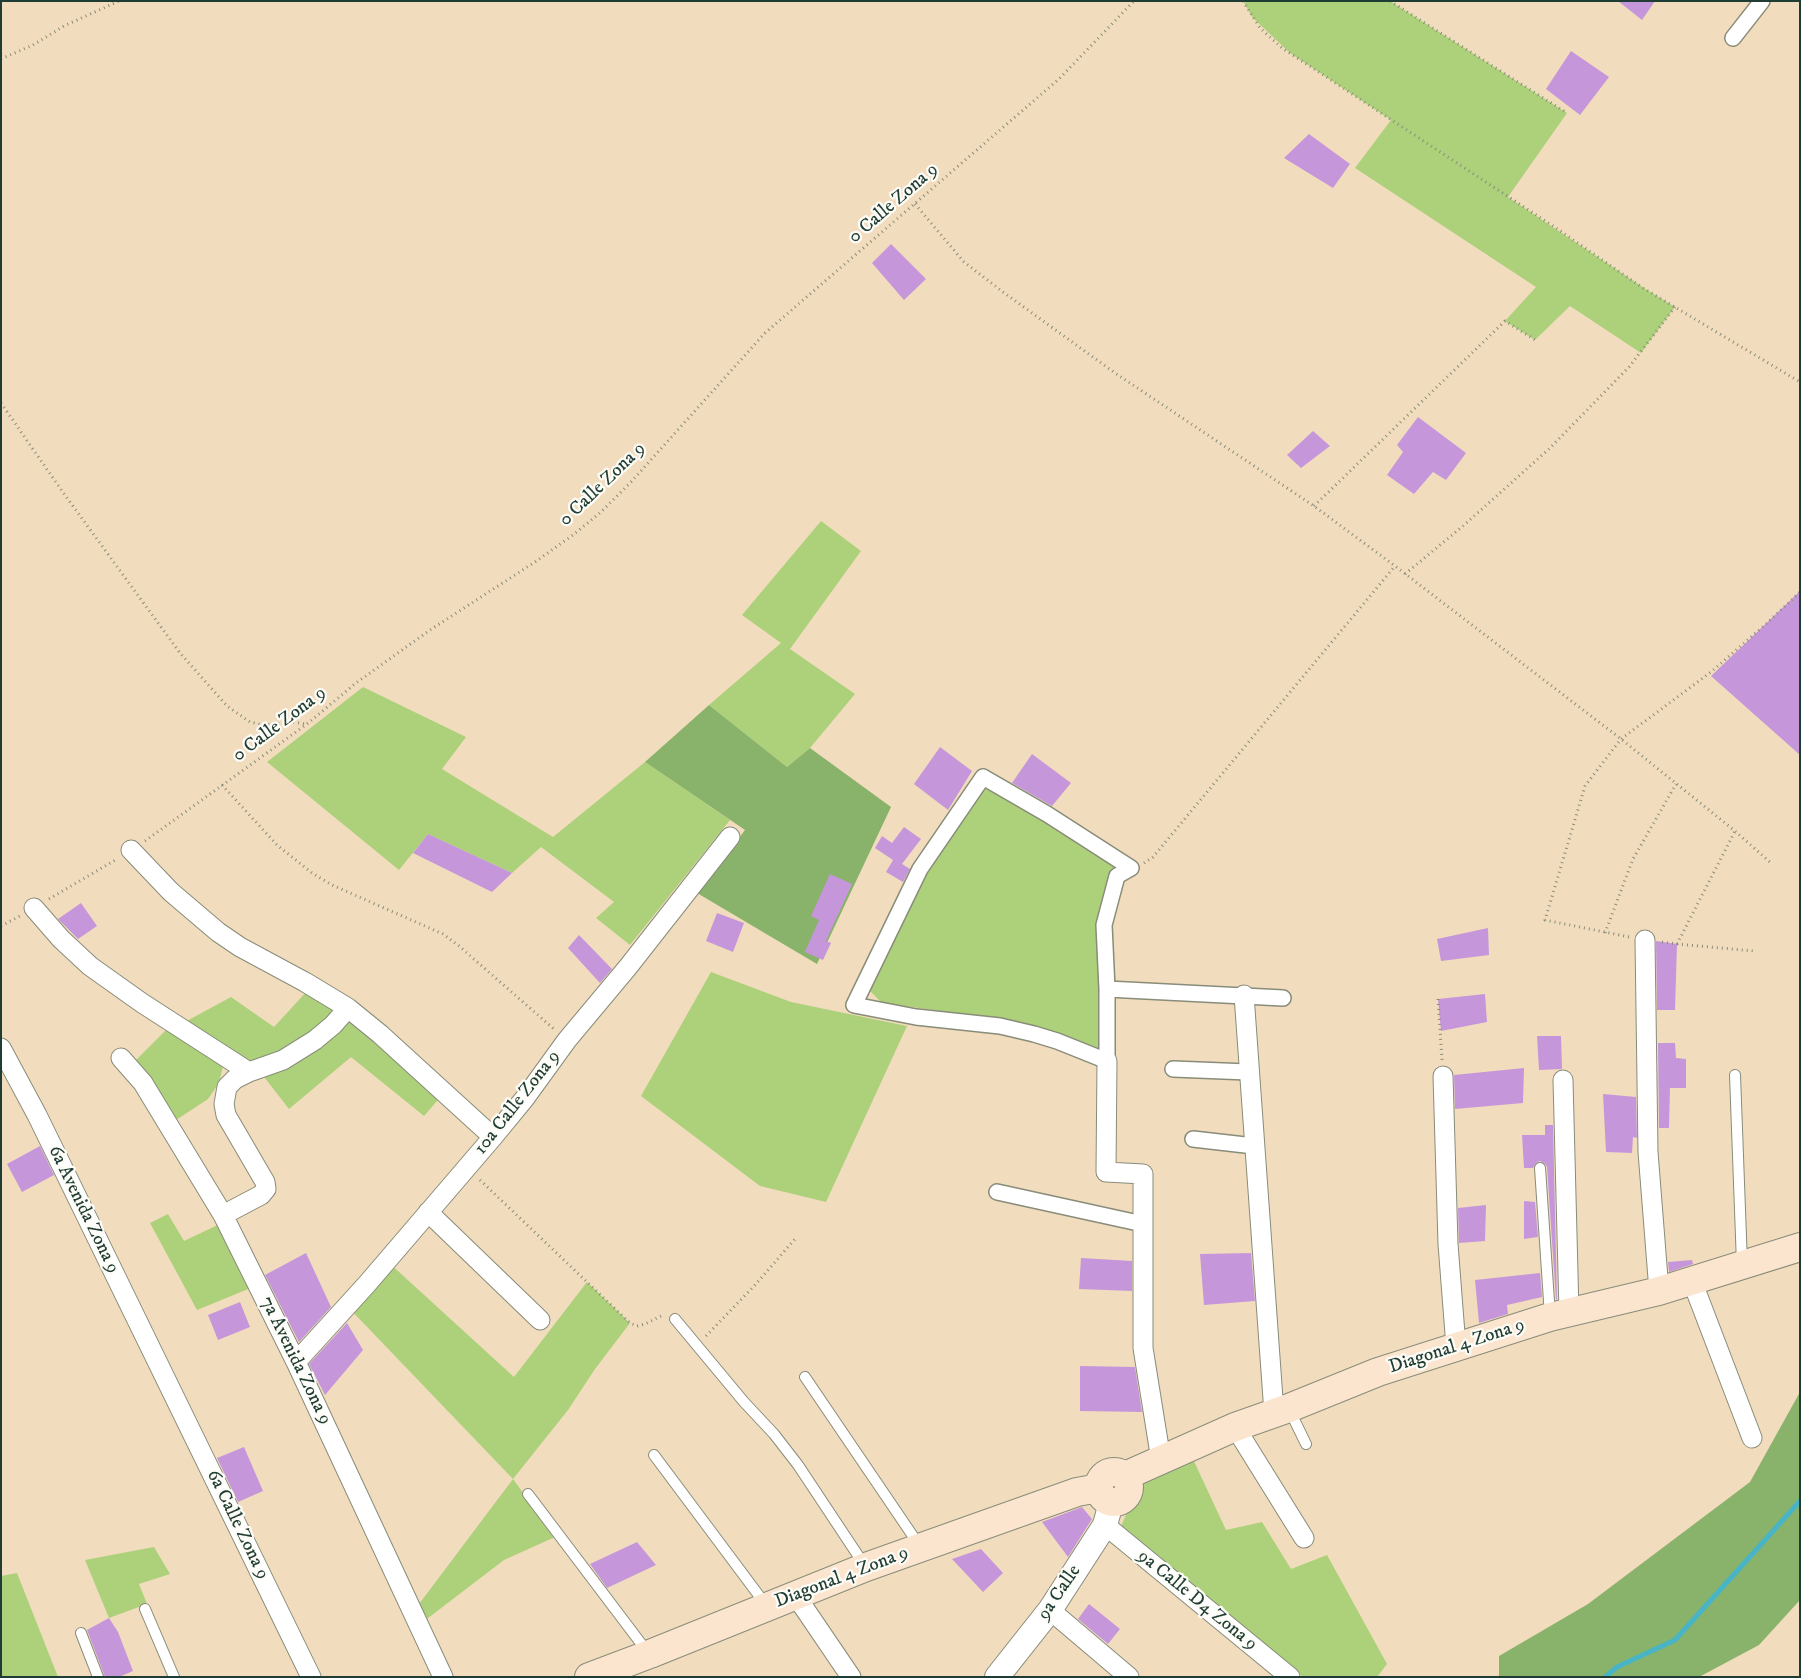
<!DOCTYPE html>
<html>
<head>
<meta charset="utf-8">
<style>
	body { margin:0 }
	#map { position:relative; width:1801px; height:1678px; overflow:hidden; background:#f2dcbe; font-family:"IM FELL DW Pica",serif }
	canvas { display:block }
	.frame { position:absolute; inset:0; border:2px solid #1f3d34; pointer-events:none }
</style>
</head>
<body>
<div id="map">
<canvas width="1801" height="1678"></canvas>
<div class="frame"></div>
</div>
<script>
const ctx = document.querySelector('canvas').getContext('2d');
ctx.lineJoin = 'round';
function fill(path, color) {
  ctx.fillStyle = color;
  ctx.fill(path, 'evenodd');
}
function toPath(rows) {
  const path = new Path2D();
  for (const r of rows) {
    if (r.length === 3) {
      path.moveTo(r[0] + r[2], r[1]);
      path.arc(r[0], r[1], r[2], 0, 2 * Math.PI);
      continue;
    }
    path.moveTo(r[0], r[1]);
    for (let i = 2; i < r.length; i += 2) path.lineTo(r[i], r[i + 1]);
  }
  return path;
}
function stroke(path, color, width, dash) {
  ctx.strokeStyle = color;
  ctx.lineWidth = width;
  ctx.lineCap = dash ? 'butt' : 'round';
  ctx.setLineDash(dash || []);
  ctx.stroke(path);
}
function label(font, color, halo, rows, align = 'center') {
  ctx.font = font + ' "IM FELL DW Pica",serif';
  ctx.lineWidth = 4.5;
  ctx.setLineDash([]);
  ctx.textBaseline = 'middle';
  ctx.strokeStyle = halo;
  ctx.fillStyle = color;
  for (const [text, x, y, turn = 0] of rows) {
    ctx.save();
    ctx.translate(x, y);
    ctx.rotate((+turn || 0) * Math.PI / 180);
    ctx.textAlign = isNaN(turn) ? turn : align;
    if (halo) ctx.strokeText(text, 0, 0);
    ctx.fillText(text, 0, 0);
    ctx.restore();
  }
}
fill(toPath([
	[1243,1,1390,1,1567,113,1508,197,1644,288,1675,307,1641,353,1570,306,1535,340,1505,321,1536,287,1355,168,1391,120,1290,53,1252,17],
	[821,521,861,551,790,649,855,694,810,748,787,767,709,705,781,643,742,615],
	[363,687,466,737,442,769,553,837,645,762,730,820,630,945,596,918,614,902,541,847,512,873,428,834,399,870,267,762],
	[986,784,1117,868,1101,926,1099,997,1101,1052,1069,1037,963,1014,882,1003,868,989,897,926,970,799],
	[711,972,791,1002,907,1026,826,1202,760,1186,641,1096],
	[308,990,342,1010,326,1027,252,1067,183,1023,231,997,274,1027],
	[349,1012,442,1095,424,1116,351,1057,289,1109,261,1073],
	[167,1029,223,1066,219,1083,208,1099,173,1122,134,1062],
	[168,1214,184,1241,226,1221,258,1285,197,1310,150,1223],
	[387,1261,514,1377,587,1282,630,1323,595,1369,568,1410,513,1479,555,1537,504,1560,419,1625,413,1612,513,1479,347,1306],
	[1192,1457,1226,1530,1262,1522,1291,1569,1327,1555,1387,1664,1377,1677,1303,1677,1121,1526,1142,1480],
	[154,1547,170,1574,139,1584,147,1604,109,1618,85,1560],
	[17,1573,58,1677,1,1677,1,1576]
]), '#acd17a');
fill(toPath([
	[709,705,787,767,810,748,891,807,817,964,697,893,745,830,645,762],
	[1800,1392,1800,1600,1759,1645,1699,1677,1499,1677,1499,1656,1588,1604,1750,1482]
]), '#89b36a');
stroke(toPath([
	[1605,1677,1617,1667,1675,1640,1800,1501]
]), '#48b4c5', 5);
fill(toPath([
	[1618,1,1655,1,1642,20],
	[1571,51,1609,77,1580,115,1546,89],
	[1309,134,1350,164,1333,188,1284,158],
	[891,244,926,279,904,300,872,263],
	[1418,417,1466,453,1446,480,1433,472,1414,494,1387,475,1403,452,1397,445],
	[1313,431,1330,446,1301,468,1287,455],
	[1800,591,1800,755,1711,676],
	[940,747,972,771,948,810,914,784],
	[1032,754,1071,783,1052,806,1012,783],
	[904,827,921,839,902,864,910,869,903,882,886,872,893,860,875,848,882,836,892,843],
	[428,834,512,873,492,892,413,853],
	[830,874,852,884,826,941,831,943,823,960,805,952,819,920,811,916],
	[81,903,97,926,78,939,58,919],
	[717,913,744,923,733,952,706,941],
	[1488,928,1489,955,1441,961,1437,939],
	[579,935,612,969,600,983,568,948],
	[1656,941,1677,944,1675,1010,1657,1010],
	[1485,994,1487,1022,1441,1031,1438,999],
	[1537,1036,1561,1036,1562,1069,1539,1070],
	[1658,1043,1675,1043,1676,1058,1686,1059,1686,1088,1670,1088,1669,1128,1659,1128],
	[1524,1068,1523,1103,1455,1109,1454,1075],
	[1603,1094,1636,1097,1637,1138,1633,1137,1632,1153,1606,1152],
	[1545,1125,1553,1125,1557,1299,1556,1300,1547,1167,1545,1164,1540,1161,1536,1163,1533,1168,1524,1168,1522,1135,1545,1135],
	[40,1146,54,1175,22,1192,7,1164],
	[1524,1201,1535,1202,1538,1237,1524,1239],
	[1486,1205,1485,1241,1459,1243,1458,1208],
	[306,1253,331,1307,299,1342,265,1275],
	[1251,1253,1255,1301,1204,1305,1200,1254],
	[1081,1258,1132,1261,1132,1291,1079,1289],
	[1692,1260,1693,1264,1669,1272,1668,1262],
	[1540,1273,1542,1297,1507,1305,1508,1314,1479,1323,1475,1280],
	[240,1302,250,1327,218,1340,208,1315],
	[347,1323,363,1350,325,1395,309,1364],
	[1080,1366,1135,1367,1142,1412,1080,1411],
	[244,1447,263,1491,238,1502,217,1458],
	[1082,1507,1092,1519,1068,1557,1042,1522],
	[637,1542,656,1565,607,1588,590,1564],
	[981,1549,1003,1573,983,1592,952,1559],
	[1089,1604,1120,1629,1108,1644,1078,1619],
	[109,1618,118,1632,133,1671,119,1677,105,1677,87,1630]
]), '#c597da');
const service = toPath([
	[1735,1075,1742,1264],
	[1540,1168,1550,1316],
	[675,1319,744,1402,774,1434,798,1465,865,1566],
	[805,1377,919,1545],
	[1289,1409,1306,1444],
	[654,1455,766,1605],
	[528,1494,649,1654],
	[145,1609,174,1677],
	[81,1633,98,1677]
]);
const pedestrian = toPath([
	[1733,38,1762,1],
	[983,777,1047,814,1131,868,1117,876,1104,925,1107,989,1107,1061,1057,1041,1034,1034,1000,1026,916,1017,854,1005,920,869,983,777],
	[1107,989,1283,998],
	[1173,1069,1248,1072],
	[1193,1139,1254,1146],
	[997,1192,1143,1224]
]);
const minor = toPath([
	[131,850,171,892,218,932,240,947,305,982,348,1008,380,1034,493,1137],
	[34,908,61,939,90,966,142,1003,249,1072],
	[1645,940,1648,1152,1659,1291],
	[1244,995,1274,1413],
	[1,1048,37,1115,311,1677],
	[121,1058,143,1083,223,1215,296,1362,443,1677],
	[1107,1061,1106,1172,1143,1174,1143,1348,1161,1460],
	[1443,1076,1448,1244,1456,1347],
	[1563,1080,1569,1312],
	[428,1212,540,1320],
	[223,1215,261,1195,266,1189,265,1182,226,1115,224,1104,227,1087,235,1079,249,1072,283,1060,315,1040,333,1025,348,1008],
	[1692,1281,1752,1438],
	[296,1362,367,1284,493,1137,525,1098,567,1040,628,967,730,837],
	[1235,1427,1304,1538],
	[1105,1525,1290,1677],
	[796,1596,851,1677],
	[1050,1610,1129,1677]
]);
const tertiary = toPath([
	[997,1677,1050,1610,1105,1525,1111,1503]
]);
const secondary = toPath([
	[1114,1487,15],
	[1125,1476,1235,1427,1289,1408,1378,1372,1550,1317,1659,1291,1800,1247],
	[589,1677,650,1654,866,1567,1077,1492,1099,1488]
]);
stroke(service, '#888c79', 12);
stroke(pedestrian, '#888c79', 18);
stroke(minor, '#888c79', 21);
stroke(tertiary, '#888c79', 26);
stroke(secondary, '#888c79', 30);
stroke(toPath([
	[1243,1,1260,28,1282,48,1559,230,1643,288,1800,382],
	[1390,1,1567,113],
	[1,59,33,45,64,26,119,1],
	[915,204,964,262,1003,292,1115,373,1314,506,1395,566,1621,739,1735,831,1772,864],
	[1,403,62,491,180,653,227,706,250,722,263,725,292,722,306,724],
	[1314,506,1505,321,1535,340],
	[1405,574,1463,526,1549,449,1629,367,1675,307],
	[222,785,277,845,312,873,332,885,443,934,459,946,555,1030],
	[145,841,307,724,356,683,430,630,535,562,573,535,601,512,631,482,765,333,1059,79,1134,1],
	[1144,863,1153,857,1395,566],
	[49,899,117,859],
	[1,926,20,916],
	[1605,933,1633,859,1676,784],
	[1629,937,1545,920,1585,786,1621,739,1711,672,1766,624,1800,592],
	[1662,942,1677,944,1735,831],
	[1677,944,1754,951],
	[1438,999,1442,1060],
	[480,1180,630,1323,637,1326,645,1324,663,1315],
	[706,1336,756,1284,795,1239]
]), '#888c79', 3, [1, 4]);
stroke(service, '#fff', 10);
stroke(pedestrian, '#fff', 15);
stroke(minor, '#fff', 19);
stroke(tertiary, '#fff', 24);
stroke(secondary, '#fce5cf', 28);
label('19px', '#1f3d34', '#fdfcf7', [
	["0 Calle Zona 9",894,204,-41],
	["0 Calle Zona 9",603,485,-44],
	["0 Calle Zona 9",280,725,-37],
	["10a Calle Zona 9",518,1103,-52],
	["6a Avenida Zona 9",83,1210,64],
	["Diagonal 4 Zona 9",1457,1347,-18],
	["7a Avenida Zona 9",295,1361,64],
	["6a Calle Zona 9",237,1525,64],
	["Diagonal 4 Zona 9",842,1578,-21],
	["9a Calle",1060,1593,-56],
	["9a Calle D4 Zona 9",1197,1601,39]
]);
</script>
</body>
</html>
